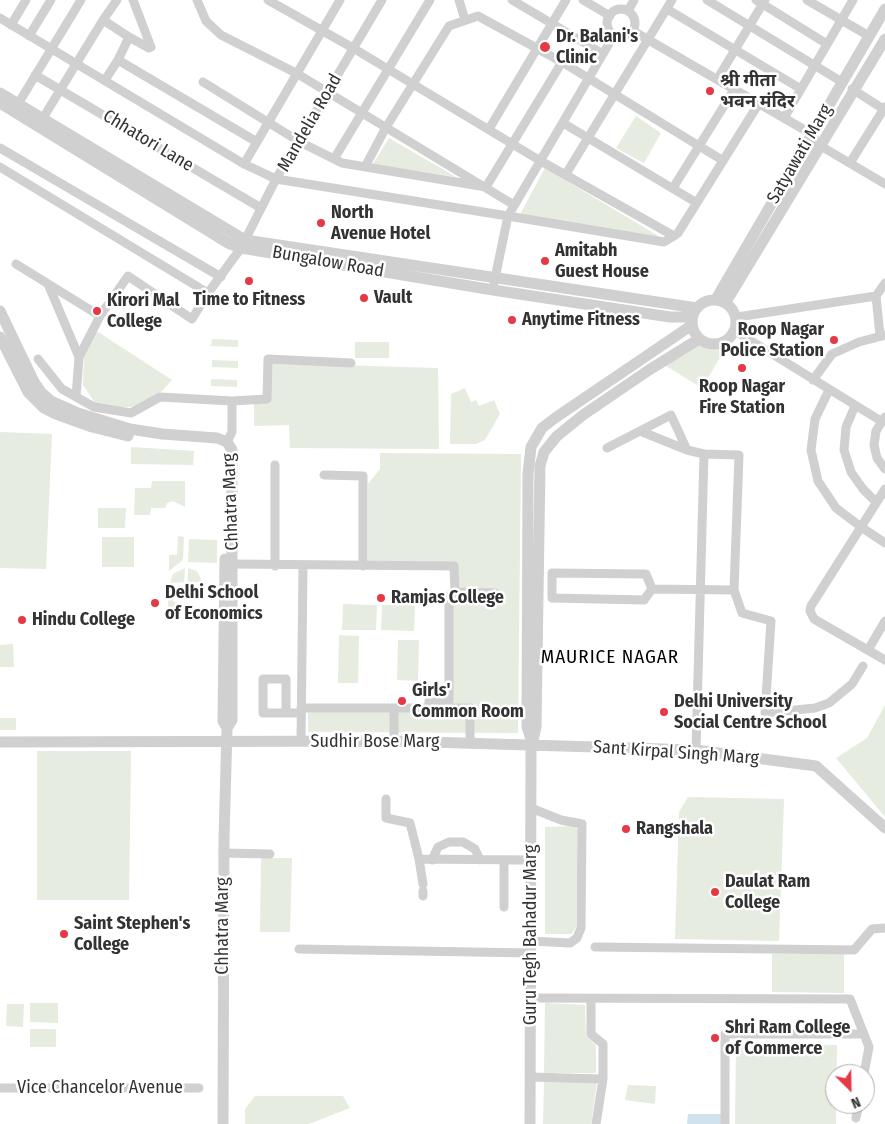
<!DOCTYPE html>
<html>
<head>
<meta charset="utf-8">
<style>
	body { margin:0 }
	#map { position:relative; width:885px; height:1124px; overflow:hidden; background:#fff; font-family:"Fira Sans Condensed",sans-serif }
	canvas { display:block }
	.north { position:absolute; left:825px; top:1064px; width:50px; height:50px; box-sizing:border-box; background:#fff; border:1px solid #adadad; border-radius:50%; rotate:157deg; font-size:14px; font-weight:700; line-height:20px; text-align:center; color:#333 }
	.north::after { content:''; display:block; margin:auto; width:18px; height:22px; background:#e63946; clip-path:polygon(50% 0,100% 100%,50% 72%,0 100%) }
</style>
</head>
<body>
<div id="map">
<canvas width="885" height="1124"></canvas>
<div class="north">N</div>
</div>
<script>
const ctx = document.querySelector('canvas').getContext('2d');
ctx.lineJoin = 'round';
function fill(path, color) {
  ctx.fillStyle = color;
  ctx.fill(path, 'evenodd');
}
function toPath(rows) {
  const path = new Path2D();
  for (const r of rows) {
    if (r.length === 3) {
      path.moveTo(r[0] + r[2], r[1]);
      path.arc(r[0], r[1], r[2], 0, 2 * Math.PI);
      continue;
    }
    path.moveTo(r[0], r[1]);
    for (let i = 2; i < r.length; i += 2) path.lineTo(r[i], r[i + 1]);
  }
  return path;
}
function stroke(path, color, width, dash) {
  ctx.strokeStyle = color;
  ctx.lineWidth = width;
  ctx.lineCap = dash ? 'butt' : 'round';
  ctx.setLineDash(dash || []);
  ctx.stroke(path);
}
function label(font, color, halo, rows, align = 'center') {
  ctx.font = font + ' "Fira Sans Condensed","Noto Sans Devanagari",sans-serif';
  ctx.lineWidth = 5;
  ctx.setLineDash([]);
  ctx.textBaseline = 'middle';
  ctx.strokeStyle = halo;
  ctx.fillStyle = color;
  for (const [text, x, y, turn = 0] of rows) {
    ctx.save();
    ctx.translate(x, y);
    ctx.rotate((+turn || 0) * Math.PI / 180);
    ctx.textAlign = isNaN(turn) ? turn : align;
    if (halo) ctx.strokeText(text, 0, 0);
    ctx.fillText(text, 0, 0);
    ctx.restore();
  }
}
fill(toPath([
	[636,116,661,133,644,163,616,148],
	[389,138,456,177,373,164],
	[545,168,660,237,517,220],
	[95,330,172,380,162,391,139,406,119,408,95,403,83,385,84,355],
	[212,339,238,340,238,347,211,346],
	[355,342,389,342,389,358,355,358],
	[697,344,705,347,725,349,702,388,666,366],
	[212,360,238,361,238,368,212,367],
	[270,363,438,368,439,449,290,448,289,425,254,426,254,402,269,402],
	[211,379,237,380,237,387,211,386],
	[465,388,471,402,476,400,479,406,494,400,500,414,485,440,476,444,450,444,451,394],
	[0,432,52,434,46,569,0,568],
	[131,447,194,451,193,465,131,464],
	[380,453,521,454,518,733,308,732,308,712,451,712,452,595,457,563,368,563,368,484,380,469],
	[152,481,185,481,185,507,173,501,167,503,165,508,151,508,150,515,134,515,135,488,151,488],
	[98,508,126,508,125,528,98,528],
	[178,536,184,537,183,560,169,571,169,555,177,555],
	[102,537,134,537,134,567,102,567],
	[189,539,217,540,217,563,188,562],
	[185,568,184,582,170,583,173,574],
	[188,568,197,571,203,583,188,582],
	[170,586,184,587,185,600,176,598],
	[189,586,203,587,200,595,188,601],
	[168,597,183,608,183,613,168,613],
	[343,604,377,605,376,630,342,630],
	[382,605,415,605,414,631,381,630],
	[339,635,359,636,358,683,338,683],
	[398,640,419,640,418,681,397,680],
	[13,644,14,667,0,667,0,645],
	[885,705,885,817,836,758,867,738],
	[0,718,16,718,16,730,0,730],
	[37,751,131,751,129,900,37,900],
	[688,797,784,799,779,941,675,939,679,812],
	[574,826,578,830,576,927,572,934,545,934,545,827],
	[261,858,292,858,290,932,260,932],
	[772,954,844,954,844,993,772,992],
	[30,1003,58,1003,58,1023,30,1022],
	[545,1003,585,1005,586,1036,596,1045,596,1073,544,1073],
	[7,1004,24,1004,23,1027,6,1026],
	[30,1029,56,1029,56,1047,30,1047],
	[736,1044,837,1045,836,1124,735,1124],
	[544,1081,597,1082,591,1124,543,1124],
	[628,1085,656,1086,655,1104,625,1100],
	[255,1096,343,1096,350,1108,309,1124,245,1124,245,1109]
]), '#e6ecdf');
fill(toPath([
	[688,1114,722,1114,721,1124,687,1124]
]), '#cfe2ee');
stroke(toPath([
	[197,0,206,21,221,35,296,73,514,205],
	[268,0,353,48,539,160,674,236,678,233,759,103],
	[459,0,465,20],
	[512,0,603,54],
	[583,0,610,16],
	[707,0,842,82],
	[756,0,827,44],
	[807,0,869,36],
	[667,9,801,89],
	[621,23,14],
	[628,11,634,0],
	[0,18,244,164,276,179,508,216,614,35],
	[103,20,117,0],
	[11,25,26,0],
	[633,31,803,129,812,135,819,145,885,184],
	[29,36,51,0],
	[129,37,149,48,151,47,133,0],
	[35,75,261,208],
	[718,78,765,0],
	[105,80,118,60],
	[203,82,300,142,342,163,486,187,562,62],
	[852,89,885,110],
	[18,104,81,0],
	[43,118,103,20,129,37,118,60,257,142],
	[784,118,853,0],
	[563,123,697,203],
	[489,129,566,0],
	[0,148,221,277],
	[334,159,430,0],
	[850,163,885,107],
	[244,164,340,0],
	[0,167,208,293,241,248,276,179,382,0],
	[365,167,385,129,449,26,478,16,562,62,722,160],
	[566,174,672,0],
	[673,188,735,88],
	[16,264,100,316],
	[494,283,508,216,664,242,674,236],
	[48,284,79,357],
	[737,317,876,296],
	[735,331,881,421],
	[880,336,876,296,885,283],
	[38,359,62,389,94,407,131,413,160,397,232,401,232,432,227,442],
	[813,380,832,354,859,342,885,335],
	[829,390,815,419,811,450,818,481,836,508,861,527,885,489],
	[76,397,79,357,100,316,128,276,192,319,208,293],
	[232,401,267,399,268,359,351,363],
	[855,406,846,427,844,450,851,472,863,489,876,502],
	[885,417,876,431,874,445,877,458,885,469],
	[640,431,687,450],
	[607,448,671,415,687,450,704,454,739,455,734,590,652,589,644,600,552,598,552,573,646,574,652,589],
	[324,475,363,476,363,566],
	[885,543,861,527,811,606,810,611,814,619,885,660],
	[233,564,454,566,455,592,495,593],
	[275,566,275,465],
	[734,590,742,613,771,621,765,713,815,708,829,703,852,684,863,666],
	[868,650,885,621],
	[301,708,429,708,429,701,449,701,449,596,455,592],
	[394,708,394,741],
	[429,708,470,708,470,743],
	[286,713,286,679,263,679,263,713,301,713],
	[301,741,303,566],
	[696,750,704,454],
	[386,799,386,818,410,823,419,859,531,860],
	[223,853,270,854],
	[419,859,423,884],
	[432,860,438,847,449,842,463,842,475,849,480,860],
	[423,896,423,891],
	[504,907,504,860],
	[531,941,570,943,577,938,581,928,582,824,561,820,531,808],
	[595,947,854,950,872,929,885,928],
	[299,949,531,953],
	[531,998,850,999,869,1047,864,1074],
	[591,999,591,1034,603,1044,603,1079,596,1124],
	[530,1077,603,1079],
	[0,1088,199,1088],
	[856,1118,859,1104],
	[725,1124,725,1034,864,1034]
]), '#d0d0d0', 9);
stroke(toPath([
	[0,93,245,240,697,308],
	[0,103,228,243,241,248,493,290,670,317,692,317],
	[716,299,885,9],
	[714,322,22],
	[726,302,885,39],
	[0,311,34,382,41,392,51,401,78,413,130,429,162,434,217,438,227,442,232,450,232,720,227,728,224,839,223,1124],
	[0,337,28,392,44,408,56,414,92,427,128,436],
	[225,559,223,721,227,728],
	[0,742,394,741,696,750,816,766,885,828],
	[532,742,527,727,528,474,531,447,542,428,555,418,692,325],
	[530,1124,531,749,536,727,540,466,544,452,557,436,583,415,649,370,699,339]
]), '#d0d0d0', 11);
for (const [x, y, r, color] of [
	[545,47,6,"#e63946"],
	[710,91,5,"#e63946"],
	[321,223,5,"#e63946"],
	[545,261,5,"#e63946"],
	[249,281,5,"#e63946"],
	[364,298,5,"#e63946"],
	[97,311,5,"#e63946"],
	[512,320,5,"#e63946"],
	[834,340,5,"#e63946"],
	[742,368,5,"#e63946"],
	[381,598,5,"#e63946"],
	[155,603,5,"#e63946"],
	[22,620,5,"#e63946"],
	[402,701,5,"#e63946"],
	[664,712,5,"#e63946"],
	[626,829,5,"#e63946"],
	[715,892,5,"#e63946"],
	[64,934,5,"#e63946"],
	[715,1038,5,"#e63946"]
]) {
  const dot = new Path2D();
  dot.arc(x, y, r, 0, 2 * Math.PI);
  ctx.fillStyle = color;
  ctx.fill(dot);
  stroke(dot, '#fff', 2);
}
label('bold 18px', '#333', '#fff', [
	["Dr. Balani's",556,37],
	["Clinic",556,58],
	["श्री गीता",720,81],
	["भवन मंदिर",720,102],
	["North",331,213],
	["Avenue Hotel",331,234],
	["Amitabh",555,251],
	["Guest House",555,272],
	["Vault",374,298],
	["Time to Fitness",249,300,"center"],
	["Kirori Mal",107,301],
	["College",107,322],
	["Anytime Fitness",522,320],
	["Roop Nagar",824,330,"right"],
	["Police Station",824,351,"right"],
	["Roop Nagar",742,387,"center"],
	["Fire Station",742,408,"center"],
	["Delhi School",165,593],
	["of Economics",165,614],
	["Ramjas College",391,598],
	["Hindu College",32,620],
	["Girls'",412,691],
	["Common Room",412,712],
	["Delhi University",674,702],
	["Social Centre School",674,723],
	["Rangshala",636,829],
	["Daulat Ram",725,882],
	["College",725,903],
	["Saint Stephen's",74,924],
	["College",74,945],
	["Shri Ram College",725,1028],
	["of Commerce",725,1049]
], 'left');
label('18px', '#333', '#fff', [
	["Mandelia Road",310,123,-60],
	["Chhatori Lane",148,141,31],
	["Satyawati Marg",800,154,-60],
	["Bungalow Road",328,262,10],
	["Chhatra Marg",231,502,-92],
	["Sudhir Bose Marg",375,742],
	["Sant Kirpal Singh Marg",676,753,4],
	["Chhatra Marg",223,926,-90],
	["Guru Tegh Bahadur Marg",531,935,-90],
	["Vice Chancelor Avenue",100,1088]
]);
ctx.letterSpacing = '1px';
label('19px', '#000', '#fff', [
	["MAURICE NAGAR",610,658]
]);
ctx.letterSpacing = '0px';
</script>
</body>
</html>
